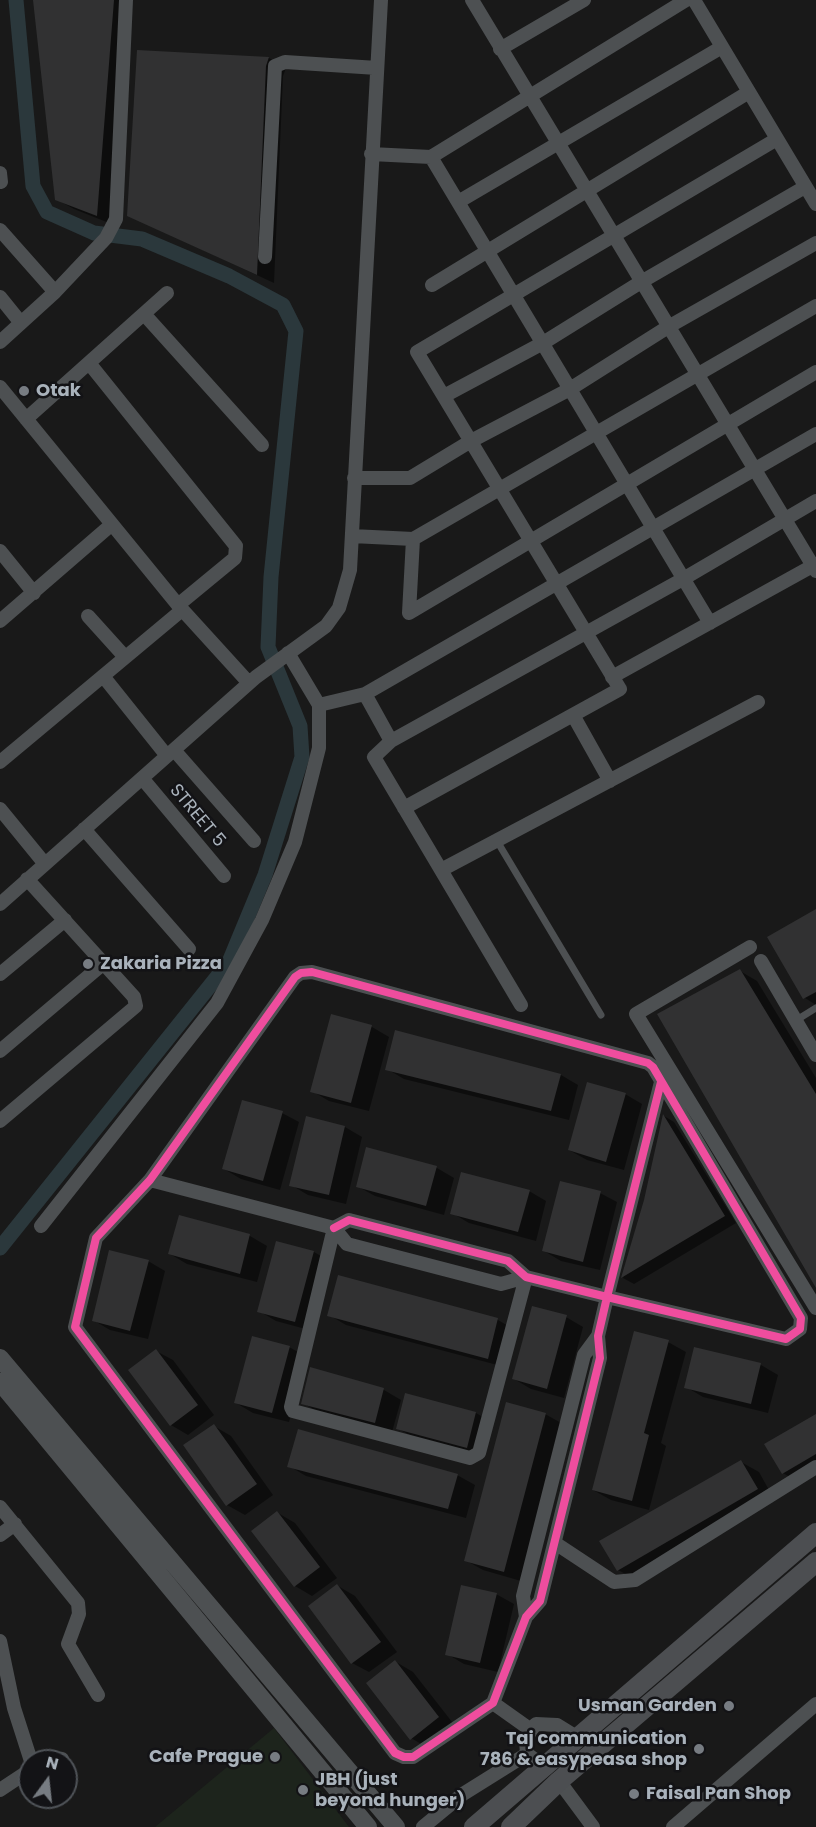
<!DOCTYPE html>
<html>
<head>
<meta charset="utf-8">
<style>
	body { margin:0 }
	#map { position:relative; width:816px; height:1827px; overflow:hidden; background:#191919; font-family:Poppins,sans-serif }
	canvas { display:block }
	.north { position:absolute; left:18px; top:1749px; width:60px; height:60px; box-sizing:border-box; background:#131316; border:2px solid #4f5358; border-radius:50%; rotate:15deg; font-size:16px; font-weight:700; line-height:24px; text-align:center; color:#a9b2bb }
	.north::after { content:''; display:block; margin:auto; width:21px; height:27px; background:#777c82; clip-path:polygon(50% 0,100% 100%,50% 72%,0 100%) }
</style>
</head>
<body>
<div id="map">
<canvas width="816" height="1827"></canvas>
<div class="north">N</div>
</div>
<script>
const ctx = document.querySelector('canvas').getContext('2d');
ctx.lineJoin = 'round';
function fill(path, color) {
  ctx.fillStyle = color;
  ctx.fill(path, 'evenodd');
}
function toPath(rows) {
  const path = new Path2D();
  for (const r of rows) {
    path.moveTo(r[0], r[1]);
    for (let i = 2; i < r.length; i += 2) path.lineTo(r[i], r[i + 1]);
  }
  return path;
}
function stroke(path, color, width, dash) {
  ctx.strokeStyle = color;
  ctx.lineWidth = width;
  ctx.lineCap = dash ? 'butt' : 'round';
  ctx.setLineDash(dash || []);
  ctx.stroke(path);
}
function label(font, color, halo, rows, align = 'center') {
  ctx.font = font + ' Poppins,sans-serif';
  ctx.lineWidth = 5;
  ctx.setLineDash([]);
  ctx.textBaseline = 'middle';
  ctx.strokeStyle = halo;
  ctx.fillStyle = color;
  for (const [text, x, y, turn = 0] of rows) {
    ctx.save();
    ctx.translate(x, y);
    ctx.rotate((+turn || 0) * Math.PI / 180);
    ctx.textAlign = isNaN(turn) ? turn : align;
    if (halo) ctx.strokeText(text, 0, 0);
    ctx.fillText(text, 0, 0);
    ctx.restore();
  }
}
fill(toPath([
	[274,1728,349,1827,155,1827]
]), '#1d241c');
fill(toPath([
	[34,0,132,0,114,225,74,209,56,199],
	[138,52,269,58,286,68,283,76,274,283,129,216],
	[816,910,816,1005,805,998,769,937],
	[740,971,757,981,816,1078,816,1285],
	[332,1016,372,1027,389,1037,369,1111,329,1101,312,1091],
	[396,1031,561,1075,578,1085,569,1120,404,1079,387,1069],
	[625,1094,642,1104,624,1170,587,1160,569,1150],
	[282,1113,299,1122,280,1190,241,1179,224,1169],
	[664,1116,674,1122,736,1223,634,1284,623,1278,646,1201],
	[345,1127,362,1137,346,1204,308,1195,291,1185],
	[367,1149,437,1168,454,1178,444,1215,375,1196,357,1186],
	[529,1191,546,1201,536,1241,469,1223,452,1213],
	[600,1193,617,1202,600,1270,561,1261,544,1251],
	[180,1217,250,1236,267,1246,257,1282,187,1264,170,1254],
	[277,1242,314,1252,331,1262,313,1331,276,1321,259,1311],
	[148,1261,165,1271,148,1339,110,1330,93,1320],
	[339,1277,498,1320,515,1330,505,1367,346,1325,329,1315],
	[566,1317,583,1327,564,1398,531,1389,514,1379],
	[668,1342,686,1352,661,1443,666,1446,649,1510,611,1500,593,1490],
	[289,1347,307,1357,289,1422,253,1413,236,1403],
	[156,1351,173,1360,214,1415,188,1435,171,1425],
	[761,1365,778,1375,768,1413,703,1397,686,1387],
	[312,1369,384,1390,401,1400,392,1432,320,1413,303,1403],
	[406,1395,476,1413,493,1423,484,1457,415,1438,397,1428],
	[545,1414,563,1424,521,1581,483,1570,465,1560],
	[816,1416,816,1474,800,1483,783,1473],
	[214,1426,231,1436,273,1495,245,1515,227,1505],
	[741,1462,759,1472,774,1499,635,1579,618,1570],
	[289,1466,457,1475,475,1485,466,1518,306,1476],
	[278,1513,295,1523,337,1578,312,1596,295,1586],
	[338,1586,355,1596,397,1652,369,1672,352,1663],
	[496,1594,514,1604,498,1672,464,1664,447,1654],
	[396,1662,413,1672,456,1727,428,1748,411,1738]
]), '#0007');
stroke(toPath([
	[0,1248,229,962,265,875,302,757,300,726,268,647,271,577,296,331,283,305,229,276,142,239,94,233,47,212,33,186,16,0]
]), '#2b383c', 15);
fill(toPath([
	[33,0,114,0,97,216,55,200],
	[137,50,269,57,266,66,257,275,127,216],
	[816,909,816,992,803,999,767,937],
	[740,969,816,1094,816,1288,657,1014],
	[331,1014,372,1025,351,1103,310,1092],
	[395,1030,561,1074,551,1111,385,1070],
	[587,1082,626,1093,606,1162,568,1150],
	[242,1100,283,1111,263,1181,222,1169],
	[663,1114,725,1216,621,1278,644,1200],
	[306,1116,345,1126,329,1195,289,1186],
	[366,1147,437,1166,426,1206,356,1187],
	[461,1172,530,1190,518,1232,450,1214],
	[560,1181,601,1191,583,1262,542,1251],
	[179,1215,250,1234,240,1274,168,1254],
	[276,1241,314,1251,295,1322,257,1312],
	[109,1250,149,1260,130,1331,92,1321],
	[338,1275,498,1318,488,1359,327,1316],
	[532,1306,567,1315,547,1389,512,1379],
	[634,1331,669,1340,644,1433,649,1435,632,1501,592,1490],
	[252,1336,290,1346,272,1413,234,1403],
	[694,1347,761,1363,751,1404,684,1388],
	[156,1349,198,1405,170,1426,128,1370],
	[310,1367,384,1388,375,1423,301,1404],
	[405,1393,476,1412,467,1448,396,1429],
	[506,1402,546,1413,504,1572,464,1561],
	[816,1414,816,1454,782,1474,764,1444],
	[214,1424,257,1484,226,1506,183,1445],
	[298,1429,458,1474,448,1509,287,1467],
	[741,1460,758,1489,617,1571,599,1541],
	[277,1511,320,1567,294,1587,251,1531],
	[337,1584,381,1642,351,1664,308,1606],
	[461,1585,497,1593,480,1663,445,1655],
	[395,1660,439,1717,410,1740,366,1683]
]), '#313132');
stroke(toPath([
	[497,841,601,1015],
	[795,1021,816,1008]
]), '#4d5052', 7);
stroke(toPath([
	[472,0,816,571],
	[694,0,816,204],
	[500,49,584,0],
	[371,154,431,157,686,0],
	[431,157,710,623],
	[0,173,1,182],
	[458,202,722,47],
	[0,230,55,292],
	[265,257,275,66,285,62,377,68],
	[432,285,749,92],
	[0,297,21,323],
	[144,314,262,445],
	[0,342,55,292,106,238,116,219,126,0],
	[89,363,236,546,235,558,178,605],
	[0,387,178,605,249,683],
	[444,396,543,343,641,282,805,187],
	[26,419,167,293],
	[354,478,410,478,471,441,570,389,668,327,816,243],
	[352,536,413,539,816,306],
	[0,551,34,593],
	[409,613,816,372],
	[409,613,413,539],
	[88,616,125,657],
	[0,621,111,525],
	[288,653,319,705,365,694,391,741,374,757,521,1005],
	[103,676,167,756],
	[612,677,816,564],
	[365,694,816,434],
	[573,715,610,781],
	[391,741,683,579,816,501],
	[174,750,254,841],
	[0,762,182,610],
	[142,778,224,876],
	[404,808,620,689,417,352,777,139],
	[0,809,45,864],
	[84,829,189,949],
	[441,870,758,702],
	[0,904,256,677,326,626,339,608,350,570,381,0],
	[750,947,636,1014,816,1308],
	[761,961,816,1055],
	[0,974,65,920],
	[0,1051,104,963],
	[0,1121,136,1006,134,997,27,879],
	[150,1180,334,1228,347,1244,501,1284,526,1277],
	[41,1226,217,1003,262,920,295,842,319,748,319,705],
	[334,1228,349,1220,508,1261,526,1277,607,1297,786,1339,800,1329,801,1318,653,1067,648,1063,312,972,301,973,295,977,150,1180,96,1238,75,1327,395,1753,404,1757,413,1757,493,1703,526,1617,540,1601,600,1358,598,1336,607,1297,661,1082],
	[334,1228,291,1407,293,1411,470,1458,479,1453,526,1277],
	[0,1507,78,1603,79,1614,68,1644,98,1695],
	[0,1535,15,1524],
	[555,1543,614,1582,635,1580,816,1467],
	[526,1617,523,1596,584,1355,598,1336],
	[0,1641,14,1708,31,1761],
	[493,1703,531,1730,526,1740,527,1754,545,1767],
	[531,1730,536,1724,557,1725,578,1738],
	[54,1761,62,1759],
	[559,1781,593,1827],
	[0,1790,30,1770],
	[423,1827,463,1794,527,1754],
	[673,1827,816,1704]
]), '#4d5052', 14);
stroke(toPath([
	[0,1358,396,1827],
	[0,1382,368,1827]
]), '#4d5052', 18);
stroke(toPath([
	[474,1827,816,1533],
	[511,1827,559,1781,816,1562]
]), '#4c4e51', 20);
stroke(toPath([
	[334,1228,349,1220,508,1261,526,1277,607,1297,786,1339,800,1329,801,1318,653,1067,648,1063,312,972,301,973,295,977,150,1180,96,1238,75,1327,395,1753,404,1757,413,1757,493,1703,526,1617,540,1601,600,1358,598,1336,607,1297,661,1082]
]), '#ef4d9e', 8);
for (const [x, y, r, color] of [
	[24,391,6,"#777c82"],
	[88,964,6,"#777c82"],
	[729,1706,6,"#777c82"],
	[699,1749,6,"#777c82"],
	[275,1757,6,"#777c82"],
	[303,1790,6,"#777c82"],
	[634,1794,6,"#777c82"]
]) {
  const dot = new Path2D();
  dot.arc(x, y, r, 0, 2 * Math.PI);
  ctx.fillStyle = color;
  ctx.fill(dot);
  stroke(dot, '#131316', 2);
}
label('bold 18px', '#a9b2bb', '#131316', [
	["Otak",36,391],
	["Zakaria Pizza",100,964],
	["Usman Garden",717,1706,"right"],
	["Taj communication",687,1739,"right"],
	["786 & easypeasa shop",687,1760,"right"],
	["Cafe Prague",263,1757,"right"],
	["JBH (just",315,1780],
	["beyond hunger)",315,1801],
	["Faisal Pan Shop",646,1794]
], 'left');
label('18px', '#a9b2bb', '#131316', [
	["STREET 5",197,816,50]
]);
</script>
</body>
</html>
